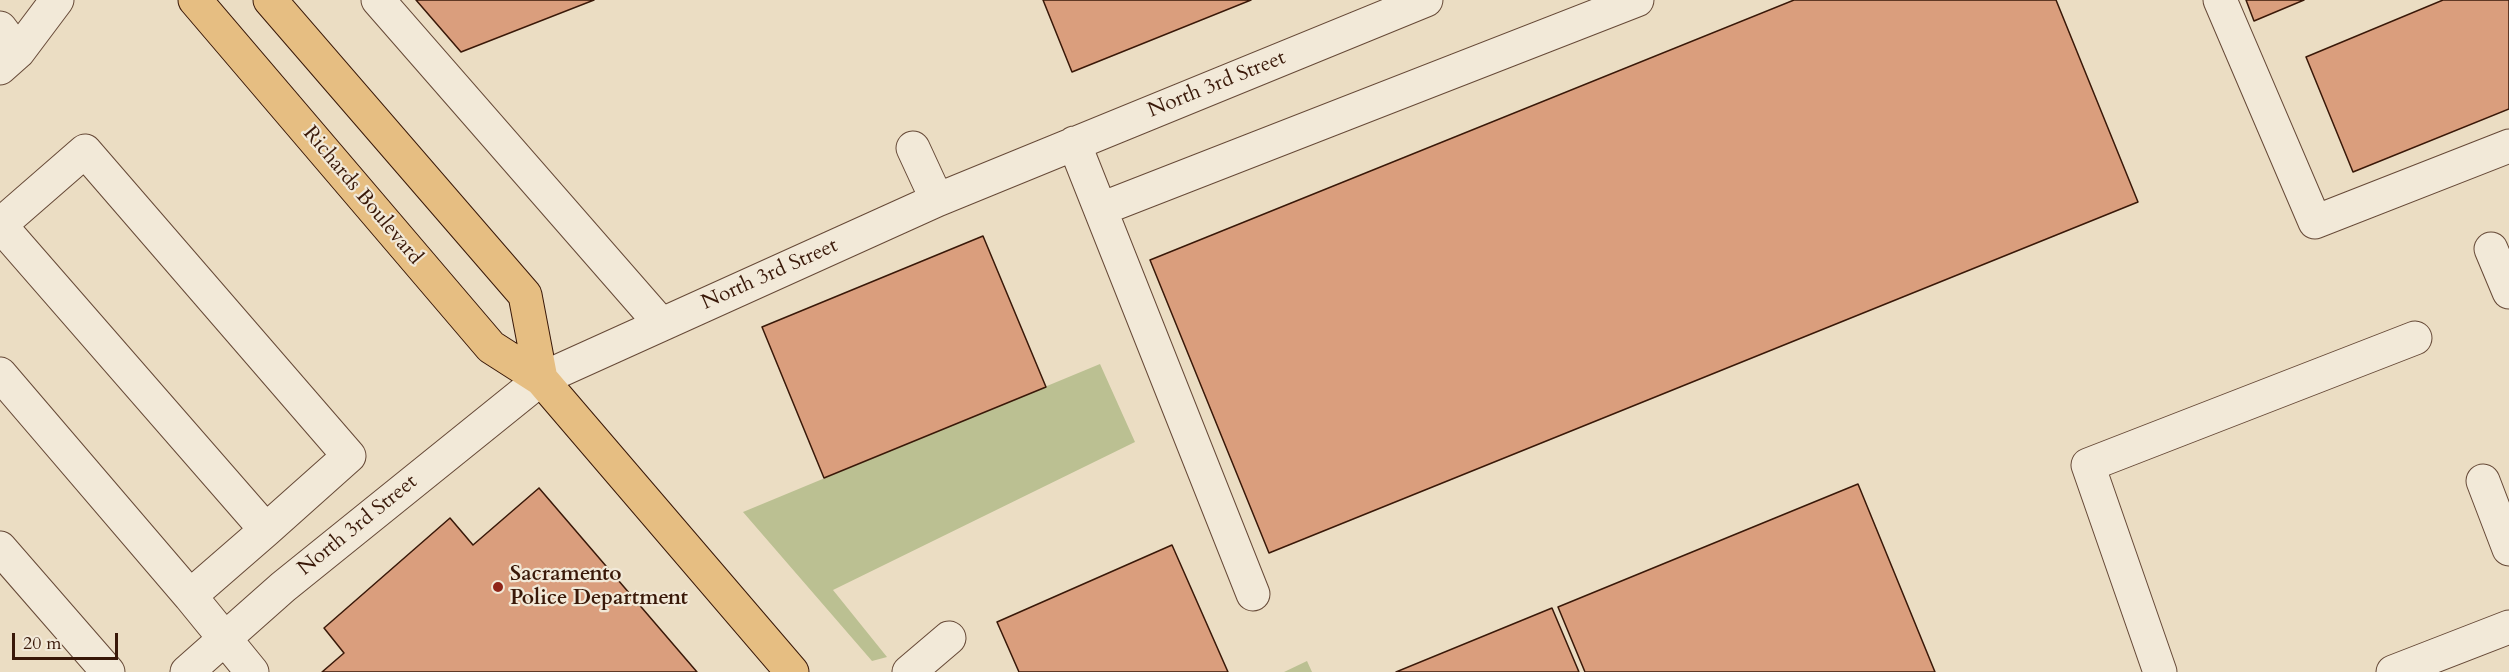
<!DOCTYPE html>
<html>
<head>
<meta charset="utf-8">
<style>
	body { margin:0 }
	#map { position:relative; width:2509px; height:672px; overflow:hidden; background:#ebddc3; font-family:Cardo,serif }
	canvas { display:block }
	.scale { position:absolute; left:12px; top:633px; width:106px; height:27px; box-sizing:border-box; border:3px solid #391808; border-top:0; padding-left:8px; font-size:18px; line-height:21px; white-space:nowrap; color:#391808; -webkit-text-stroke:4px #f2e9d8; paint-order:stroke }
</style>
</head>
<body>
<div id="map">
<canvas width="2509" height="672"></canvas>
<div class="scale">20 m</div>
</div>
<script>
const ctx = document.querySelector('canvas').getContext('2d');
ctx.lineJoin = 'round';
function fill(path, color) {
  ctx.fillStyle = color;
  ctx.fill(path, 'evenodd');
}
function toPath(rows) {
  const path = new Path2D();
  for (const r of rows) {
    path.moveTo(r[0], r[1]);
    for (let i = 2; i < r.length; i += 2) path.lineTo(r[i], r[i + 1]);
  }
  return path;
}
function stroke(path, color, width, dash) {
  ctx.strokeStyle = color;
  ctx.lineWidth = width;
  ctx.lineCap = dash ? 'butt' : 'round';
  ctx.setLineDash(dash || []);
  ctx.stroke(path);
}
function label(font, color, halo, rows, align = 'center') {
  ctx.font = font + ' Cardo,serif';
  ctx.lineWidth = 4.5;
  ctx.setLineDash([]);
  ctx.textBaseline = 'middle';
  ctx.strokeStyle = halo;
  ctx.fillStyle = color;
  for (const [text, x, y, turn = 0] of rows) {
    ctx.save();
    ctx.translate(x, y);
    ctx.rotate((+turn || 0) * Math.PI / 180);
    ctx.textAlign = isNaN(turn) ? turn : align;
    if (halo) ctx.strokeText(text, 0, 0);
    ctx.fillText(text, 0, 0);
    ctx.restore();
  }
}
fill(toPath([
	[1100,364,1135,442,833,590,887,657,872,661,743,512],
	[1307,661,1312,672,1284,672]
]), '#bbc092');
const building = toPath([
	[416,0,594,0,461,52,416,0],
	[1043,0,1251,0,1072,72,1043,0],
	[1794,0,2056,0,2138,202,1269,553,1150,260,1794,0],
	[2246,0,2304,0,2254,21,2246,0],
	[2443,0,2509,0,2509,109,2353,172,2306,57,2443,0],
	[983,236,1046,387,824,478,762,327,983,236],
	[1858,484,1935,672,1585,672,1558,607,1858,484],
	[539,488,697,672,322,672,344,653,324,628,450,518,473,545,539,488],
	[1172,545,1228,672,1019,672,997,622,1172,545],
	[1552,608,1579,672,1396,672,1552,608]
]);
fill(building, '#da9e7d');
stroke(building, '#391808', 1.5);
const minor = toPath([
	[378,0,661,324],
	[2220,0,2315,222,2509,146],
	[0,28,18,52],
	[0,68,18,52,57,0],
	[1074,143,1253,594],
	[913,148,937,200],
	[1101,209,1637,0],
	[2491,249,2509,292],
	[0,374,190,596],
	[2483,481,2509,549],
	[0,548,108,672],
	[187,672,283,587,541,379,937,200,1426,0],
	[252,672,190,596,266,530,349,456,85,151,0,225,266,530],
	[909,672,949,638],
	[2160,672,2088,465,2415,338],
	[2393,672,2509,627]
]);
const major = toPath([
	[195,0,491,347,541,379,792,672],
	[270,0,525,295,541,379]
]);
stroke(minor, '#664937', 35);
stroke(major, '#391808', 35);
stroke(minor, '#f2e9d8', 33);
stroke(major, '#e6be82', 33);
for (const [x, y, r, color] of [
	[498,587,6,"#8f2418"]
]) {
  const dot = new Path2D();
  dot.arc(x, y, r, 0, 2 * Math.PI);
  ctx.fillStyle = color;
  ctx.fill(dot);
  stroke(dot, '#f2e9d8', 2);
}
label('21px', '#391808', '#f2e9d8', [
	["North 3rd Street",1217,85,-22],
	["Richards Boulevard",362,196,50],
	["North 3rd Street",770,275,-24],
	["North 3rd Street",358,526,-39]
]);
label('bold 21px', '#391808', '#f2e9d8', [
	["Sacramento",510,575],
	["Police Department",510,599]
], 'left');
</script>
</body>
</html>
